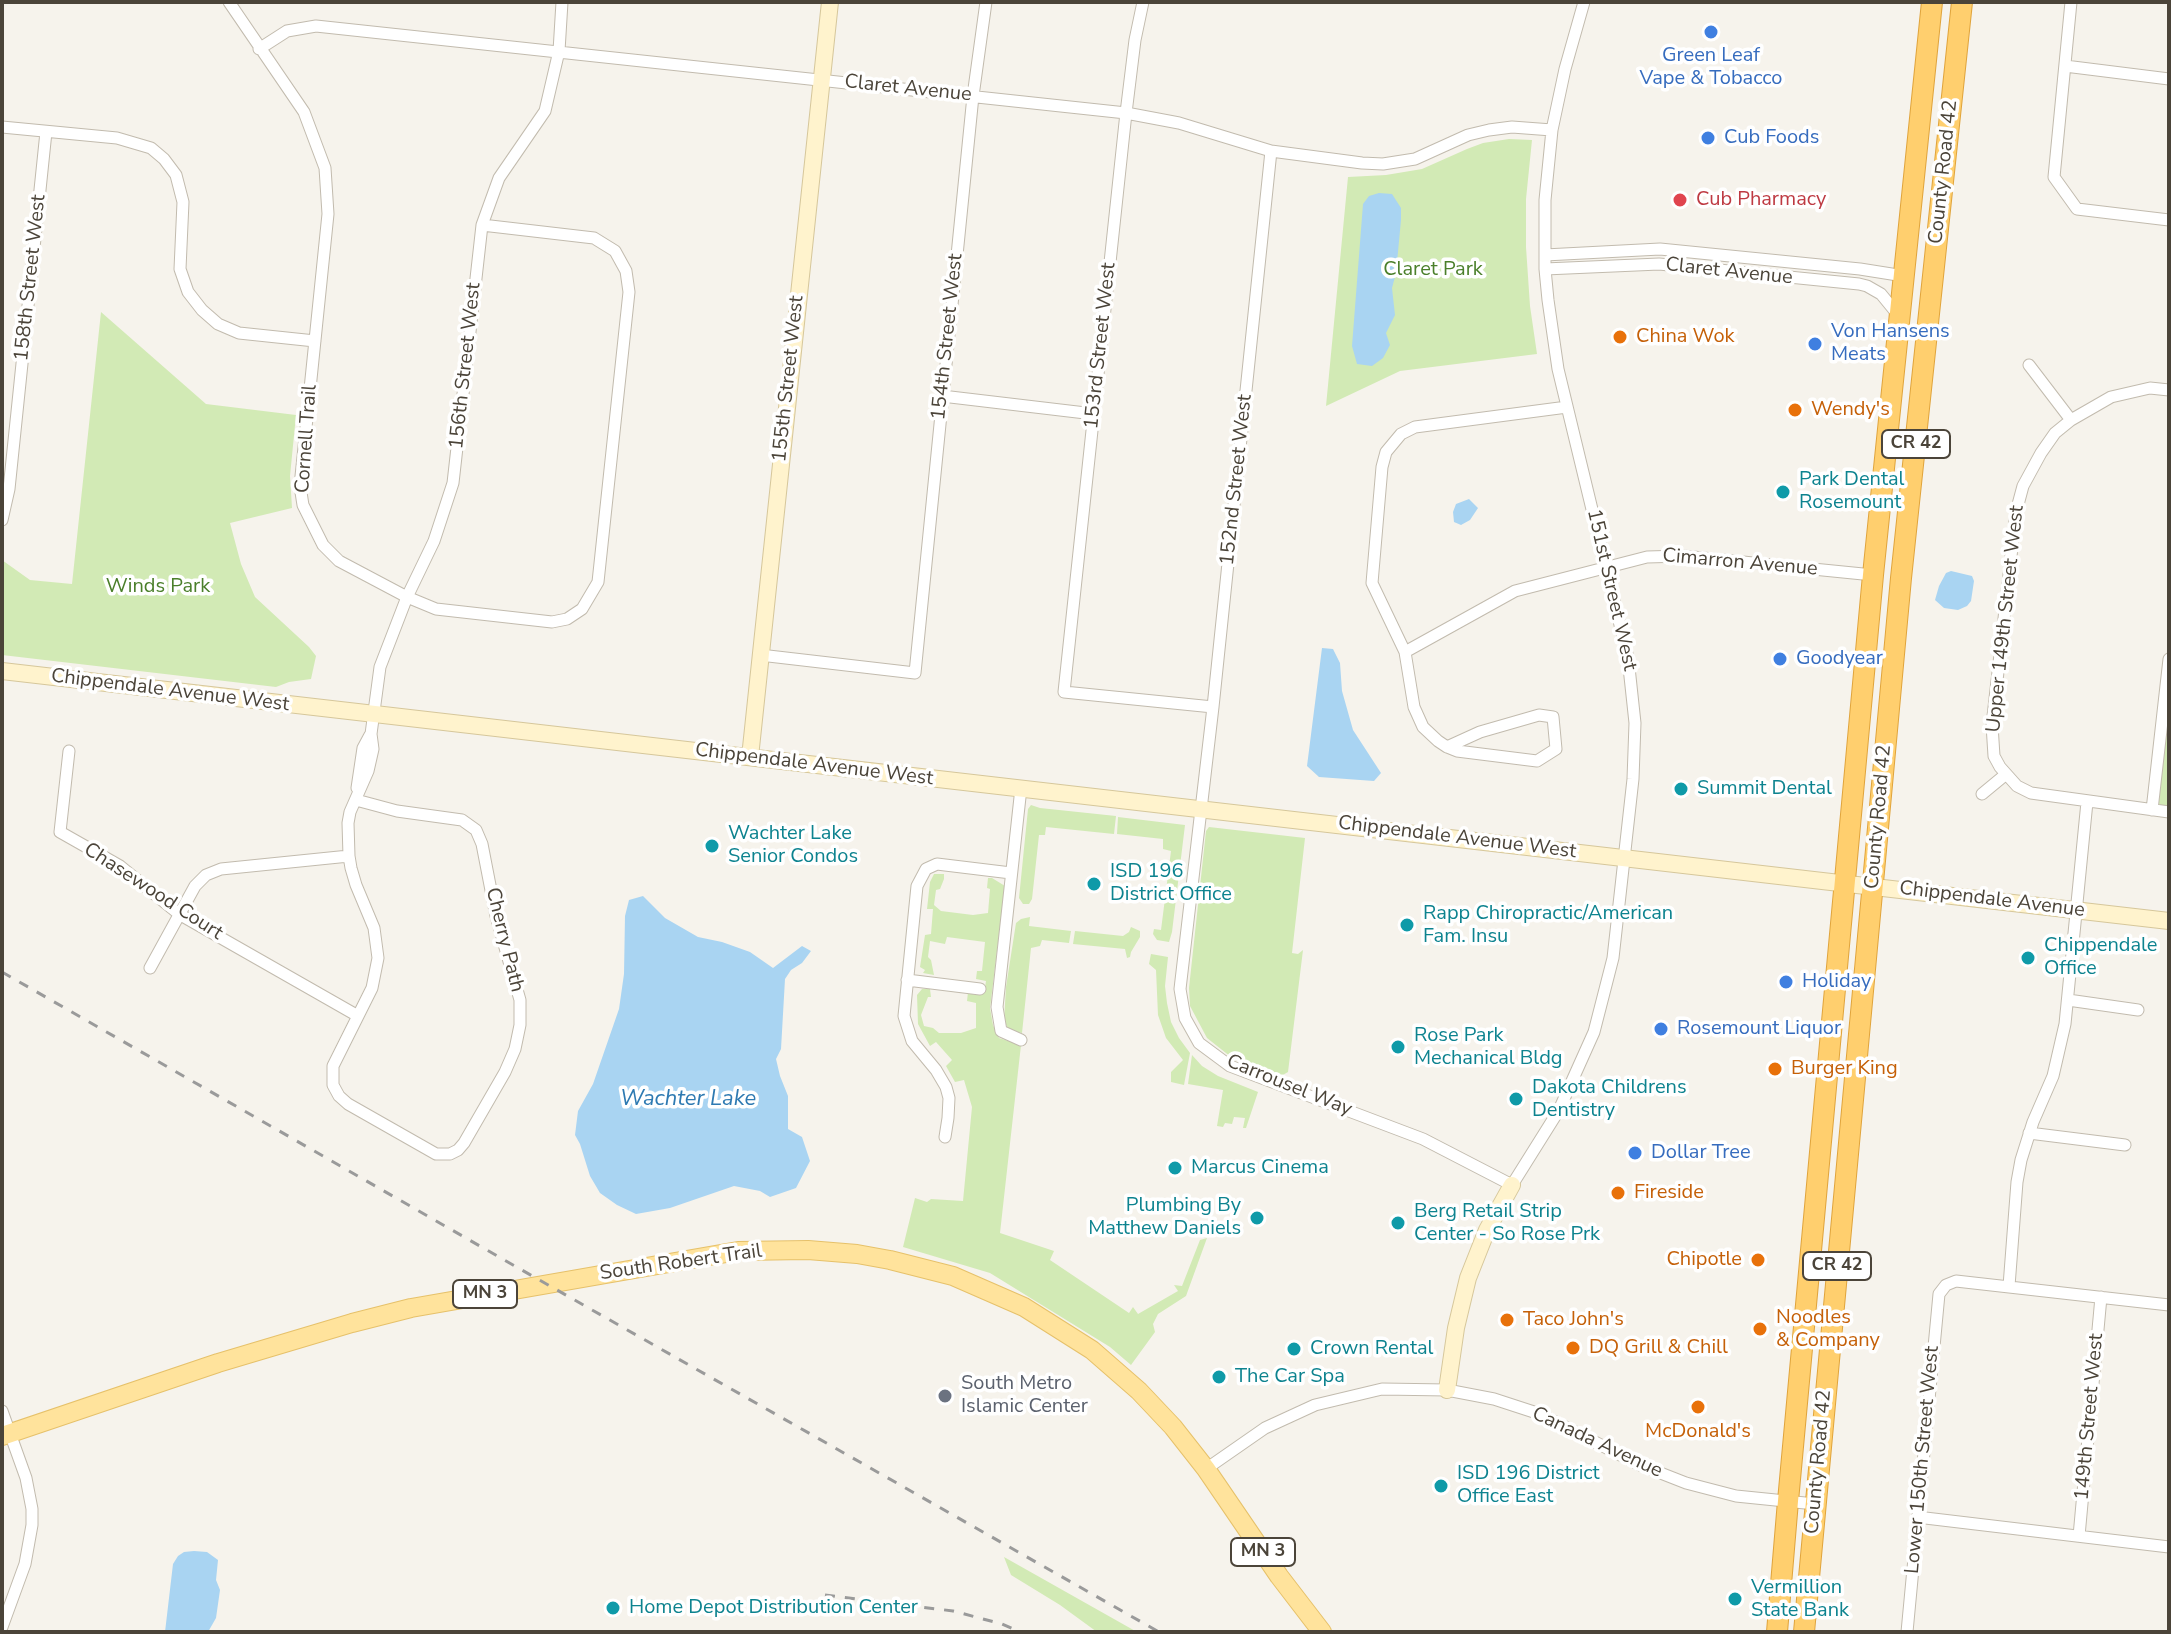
<!DOCTYPE html>
<html>
<head>
<meta charset="utf-8">
<style>
	body { margin:0 }
	#map { position:relative; width:2171px; height:1634px; overflow:hidden; background:#f6f3ec; font-family:"Nunito Sans",sans-serif }
	canvas { display:block }
	.frame { position:absolute; inset:0; border:4px solid #4b4439; pointer-events:none }
</style>
</head>
<body>
<div id="map">
<canvas width="2171" height="1634"></canvas>
<div class="frame"></div>
</div>
<script>
const ctx = document.querySelector('canvas').getContext('2d');
ctx.lineJoin = 'round';
function fill(path, color) {
  ctx.fillStyle = color;
  ctx.fill(path, 'evenodd');
}
function toPath(rows) {
  const path = new Path2D();
  for (const r of rows) {
    path.moveTo(r[0], r[1]);
    for (let i = 2; i < r.length; i += 2) path.lineTo(r[i], r[i + 1]);
  }
  return path;
}
function stroke(path, color, width, dash) {
  ctx.strokeStyle = color;
  ctx.lineWidth = width;
  ctx.lineCap = dash ? 'butt' : 'round';
  ctx.setLineDash(dash || []);
  ctx.stroke(path);
}
function label(font, color, halo, rows, align = 'center') {
  ctx.font = font + ' "Nunito Sans",sans-serif';
  ctx.lineWidth = 7;
  ctx.setLineDash([]);
  ctx.textBaseline = 'middle';
  ctx.strokeStyle = halo;
  ctx.fillStyle = color;
  for (const [text, x, y, turn = 0] of rows) {
    ctx.save();
    ctx.translate(x, y);
    ctx.rotate((+turn || 0) * Math.PI / 180);
    ctx.textAlign = isNaN(turn) ? turn : align;
    if (halo) ctx.strokeText(text, 0, 0);
    ctx.fillText(text, 0, 0);
    ctx.restore();
  }
}
fill(toPath([
	[1509,139,1532,140,1526,199,1526,247,1530,306,1537,354,1400,371,1326,406,1348,177,1386,175,1422,169,1467,149,1483,143],
	[101,312,206,404,296,415,290,476,292,508,230,523,241,564,255,597,309,647,316,656,311,679,289,682,276,687,2,655,2,560,30,580,72,584],
	[2169,645,2169,811,2151,809],
	[1031,805,1040,808,1116,816,1114,834,1046,827,1045,835,1039,835,1032,899,1029,904,1023,904,1019,898,1028,809],
	[1118,817,1185,825,1172,932,1169,942,1157,940,1153,934,1154,929,1161,930,1171,851,1163,849,1163,839,1117,834],
	[1209,827,1305,838,1292,953,1298,954,1303,950,1288,1072,1281,1076,1231,1057,1207,1038,1190,1006,1189,988,1206,831],
	[934,874,944,874,944,879,940,889,936,890,934,905,941,911,973,915,988,913,990,889,987,888,988,878,992,878,1005,886,990,1008,993,1025,999,1038,1021,1045,1000,1233,1054,1251,1050,1260,1129,1313,1133,1307,1138,1314,1178,1291,1174,1285,1182,1286,1200,1240,1207,1238,1186,1296,1158,1314,1153,1324,1155,1332,1131,1365,1110,1347,990,1273,903,1247,915,1198,927,1202,931,1199,963,1201,972,1107,964,1080,955,1082,946,1066,952,1060,936,1042,930,1046,918,1024,917,995,922,989,930,989,931,997,928,997,921,1015,924,1026,933,1028,939,1033,961,1033,976,1028,976,1003,967,1001,968,992,984,994,986,981,976,979,977,971,982,971,985,942,947,937,945,944,930,941,928,957,931,960,934,975,923,973,925,970,920,967,925,935,931,934,933,909,927,909,930,882],
	[1030,917,1029,926,1071,931,1069,943,1042,940,1040,946,1031,948,1022,1033,1009,1030,1004,1021,1006,987,1016,923,1021,919],
	[1131,927,1140,931,1140,937,1131,952,1130,957,1127,958,1125,949,1073,944,1075,931,1123,936,1129,932],
	[1151,954,1168,957,1165,986,1167,1003,1171,1022,1179,1038,1190,1053,1184,1085,1171,1082,1171,1072,1183,1060,1166,1038,1158,1015,1156,970,1149,964],
	[1192,1055,1202,1066,1218,1076,1258,1092,1246,1128,1243,1128,1245,1118,1234,1117,1232,1124,1225,1123,1223,1127,1217,1126,1223,1090,1188,1084],
	[1004,1557,1137,1632,1097,1632,1060,1605,1011,1575]
]), '#d2eab5');
fill(toPath([
	[1379,193,1392,194,1401,208,1401,220,1396,273,1392,288,1395,315,1386,333,1390,345,1383,358,1372,366,1357,364,1352,346,1363,204,1369,196],
	[1469,499,1478,508,1470,520,1461,525,1454,522,1453,512,1456,504],
	[1951,571,1972,576,1974,581,1971,601,1967,606,1958,610,1944,608,1935,600,1939,586,1946,573],
	[1322,648,1333,649,1340,663,1342,691,1353,730,1381,773,1374,781,1319,777,1307,766],
	[643,896,665,918,698,937,722,942,750,952,773,968,802,946,811,951,802,963,791,970,785,979,781,1049,776,1059,780,1076,788,1096,788,1129,802,1137,810,1161,796,1188,770,1197,760,1191,734,1186,670,1208,636,1214,617,1205,600,1193,590,1176,580,1144,575,1135,578,1111,593,1084,619,1009,624,974,625,916,629,900],
	[194,1551,207,1552,218,1560,216,1580,220,1590,216,1618,208,1632,165,1632,173,1564,178,1556,184,1552]
]), '#a9d4f2');
const street = toPath([
	[229,2,304,112,325,168,328,214,300,486,303,505,323,545,339,561,407,597,436,609,552,622,567,619,582,609,598,582,629,292,626,271,615,251,594,238,482,225],
	[1143,2,1135,40,1126,113,1064,692,1213,707],
	[2071,2,2054,177,2077,209,2169,220],
	[259,49,287,31,316,26,1126,113,1179,123,1271,151,1362,163,1383,164,1415,159,1468,135,1489,130,1512,127,1552,130],
	[2065,66,2169,79],
	[2,127,117,138,151,148,164,159,176,175,183,202,180,269,188,292,202,310,218,324,239,333,315,341],
	[1271,151,1213,707,1180,989,1185,1018,1199,1043,1230,1066,1423,1139,1512,1185,1559,1110,1594,1032,1613,958,1633,779,1635,723,1628,658,1558,369,1548,300,1545,269,1545,200,1552,130,1565,69,1584,2],
	[1545,255,1660,249,1860,269,1904,276],
	[1545,269,1659,264,1859,284,1867,286,1881,294,1899,316],
	[2029,365,2071,420],
	[2169,390,2150,388,2111,397,2071,420,2055,433,2041,453,2023,486,2016,512,1992,725,1994,756,2000,767,2017,786,2031,793,2169,812],
	[942,396,1094,414],
	[2,520,9,489,46,132],
	[1405,652,1515,591,1647,557,1683,556,1873,575],
	[760,655,915,673,973,96,986,2],
	[1447,747,1480,732,1539,715,1553,717,1556,749,1537,761,1457,751,1447,747,1438,741,1423,727,1414,707,1405,652,1372,583,1382,467,1386,452,1401,434,1415,427,1567,407],
	[69,751,60,832,120,866,179,914,358,1016],
	[357,788,363,748,370,735],
	[1021,788,997,1007,1001,1031,1021,1040],
	[1982,794,2005,775],
	[356,800,397,811,462,820,476,830,482,844,496,916,520,1000,520,1025,515,1049,505,1072,464,1143,458,1150,450,1154,436,1154,348,1104,339,1096,333,1085,333,1066,372,988,378,958,374,928,356,885,351,868,349,856,348,823,350,812,368,771,373,749,371,734,380,667,407,597,434,541,453,483,482,225,499,178,545,111,559,51,562,2],
	[2152,810,2169,659],
	[150,968,195,886,206,875,221,869,349,856],
	[907,980,980,989],
	[2068,1000,2138,1010],
	[2029,1133,2125,1145],
	[945,1137,948,1118,949,1098,946,1087,936,1070,912,1041,904,1016,917,886,926,869,937,864,1011,873],
	[2009,1286,2017,1182,2021,1160,2033,1122,2053,1076,2065,1024,2087,802],
	[2,1411,26,1478,32,1509,32,1525,25,1564,2,1627],
	[1206,1469,1265,1428,1315,1405,1382,1389,1447,1390,1494,1399,1540,1414,1640,1465,1686,1483,1736,1496,1815,1504],
	[1917,1517,2169,1547],
	[2079,1536,2101,1297],
	[1907,1632,1939,1294,1946,1285,1956,1281,2169,1305]
]);
const secondary = toPath([
	[2,671,2169,921],
	[750,757,830,2],
	[1447,1390,1456,1328,1468,1278,1487,1230,1512,1185]
]);
const primary = toPath([
	[2,1436,218,1363,352,1323,411,1308,738,1251,808,1250,857,1254,890,1260,953,1276,1024,1307,1092,1350,1139,1391,1173,1427,1206,1469,1279,1576,1322,1632]
]);
const highway = toPath([
	[1777,1632,1788,1501,1873,575,1932,2],
	[1804,1632,1901,578,1962,2]
]);
stroke(street, '#c2bbae', 13);
stroke(secondary, '#d6c79b', 18);
stroke(primary, '#e6c16a', 20);
stroke(highway, '#e0a43c', 22);
stroke(street, '#fff', 11);
stroke(secondary, '#fff3cd', 16);
stroke(primary, '#ffe39c', 18);
stroke(highway, '#ffcf6e', 20);
stroke(toPath([
	[2,972,513,1265,1159,1632],
	[825,1595,953,1611,1002,1624,1020,1632]
]), '#9a9a9a', 3, [10, 10]);
for (const [x, y, r, color] of [
	[1711,32,8,"#3f7fe0"],
	[1708,138,8,"#3f7fe0"],
	[1680,200,8,"#e0444e"],
	[1620,337,8,"#e8710a"],
	[1815,344,8,"#3f7fe0"],
	[1795,410,8,"#e8710a"],
	[1783,492,8,"#0f9aa8"],
	[1780,659,8,"#3f7fe0"],
	[1681,789,8,"#0f9aa8"],
	[712,846,8,"#0f9aa8"],
	[1094,884,8,"#0f9aa8"],
	[1407,925,8,"#0f9aa8"],
	[2028,958,8,"#0f9aa8"],
	[1786,982,8,"#3f7fe0"],
	[1661,1029,8,"#3f7fe0"],
	[1398,1047,8,"#0f9aa8"],
	[1775,1069,8,"#e8710a"],
	[1516,1099,8,"#0f9aa8"],
	[1635,1153,8,"#3f7fe0"],
	[1175,1168,8,"#0f9aa8"],
	[1618,1193,8,"#e8710a"],
	[1257,1218,8,"#0f9aa8"],
	[1398,1223,8,"#0f9aa8"],
	[1758,1260,8,"#e8710a"],
	[1507,1320,8,"#e8710a"],
	[1760,1329,8,"#e8710a"],
	[1573,1348,8,"#e8710a"],
	[1294,1349,8,"#0f9aa8"],
	[1219,1377,8,"#0f9aa8"],
	[945,1396,8,"#6b7280"],
	[1698,1407,8,"#e8710a"],
	[1441,1486,8,"#0f9aa8"],
	[1735,1599,8,"#0f9aa8"],
	[613,1608,8,"#0f9aa8"]
]) {
  const dot = new Path2D();
  dot.arc(x, y, r, 0, 2 * Math.PI);
  ctx.fillStyle = color;
  ctx.fill(dot);
  stroke(dot, '#fff', 3);
}
for (const [x, y, w] of [
	[1916,444,68],
	[1837,1266,68],
	[485,1294,64],
	[1263,1552,64]
]) {
  const box = new Path2D();
  box.roundRect(x - w / 2, y - 14, w, 28, 6);
  ctx.fillStyle = '#fff';
  ctx.fill(box);
  stroke(box, '#4b4439', 2);
}
label('bold 18px', '#4b4439', null, [
	["CR 42",1916,444],
	["CR 42",1837,1266],
	["MN 3",485,1294],
	["MN 3",1263,1552]
]);
label('20px', '#366cbe', '#fff', [
	["Green Leaf",1711,56,"center"],
	["Vape & Tobacco",1711,79,"center"],
	["Cub Foods",1724,138],
	["Von Hansens",1831,332],
	["Meats",1831,355],
	["Goodyear",1796,659],
	["Holiday",1802,982],
	["Rosemount Liquor",1677,1029],
	["Dollar Tree",1651,1153]
], 'left');
label('20px', '#4b4439', '#fff', [
	["Claret Avenue",908,89,6],
	["County Road 42",1944,172,-84],
	["Claret Avenue",1729,272,6],
	["158th Street West",31,278,-84],
	["154th Street West",948,337,-84],
	["153rd Street West",1101,346,-84],
	["156th Street West",466,366,-84],
	["155th Street West",789,379,-84],
	["Cornell Trail",307,439,-86],
	["152nd Street West",1237,480,-84],
	["Cimarron Avenue",1740,563,5],
	["151st Street West",1611,590,77],
	["Upper 149th Street West",2006,619,-84],
	["Chippendale Avenue West",170,691,7],
	["Chippendale Avenue West",814,765,7],
	["County Road 42",1879,817,-85],
	["Chippendale Avenue West",1457,838,7],
	["Chasewood Court",153,892,33],
	["Chippendale Avenue",1992,900,7],
	["Cherry Path",504,940,76],
	["Carrousel Way",1289,1086,22],
	["South Robert Trail",681,1263,-8],
	["149th Street West",2090,1417,-85],
	["Canada Avenue",1597,1443,25],
	["Lower 150th Street West",1923,1460,-85],
	["County Road 42",1819,1462,-85]
]);
label('20px', '#be3a42', '#fff', [
	["Cub Pharmacy",1696,200]
], 'left');
label('20px', '#4a7f2a', '#fff', [
	["Claret Park",1433,270],
	["Winds Park",158,587]
]);
label('20px', '#c56008', '#fff', [
	["China Wok",1636,337],
	["Wendy's",1811,410],
	["Burger King",1791,1069],
	["Fireside",1634,1193],
	["Chipotle",1742,1260,"right"],
	["Noodles",1776,1318],
	["& Company",1776,1341],
	["Taco John's",1523,1320],
	["DQ Grill & Chill",1589,1348],
	["McDonald's",1698,1432,"center"]
], 'left');
label('20px', '#0d838f', '#fff', [
	["Park Dental",1799,480],
	["Rosemount",1799,503],
	["Summit Dental",1697,789],
	["Wachter Lake",728,834],
	["Senior Condos",728,857],
	["ISD 196",1110,872],
	["District Office",1110,895],
	["Rapp Chiropractic/American",1423,914],
	["Fam. Insu",1423,937],
	["Chippendale",2044,946],
	["Office",2044,969],
	["Rose Park",1414,1036],
	["Mechanical Bldg",1414,1059],
	["Dakota Childrens",1532,1088],
	["Dentistry",1532,1111],
	["Marcus Cinema",1191,1168],
	["Plumbing By",1241,1206,"right"],
	["Matthew Daniels",1241,1229,"right"],
	["Berg Retail Strip",1414,1212],
	["Center - So Rose Prk",1414,1235],
	["Crown Rental",1310,1349],
	["The Car Spa",1235,1377],
	["ISD 196 District",1457,1474],
	["Office East",1457,1497],
	["Vermillion",1751,1588],
	["State Bank",1751,1611],
	["Home Depot Distribution Center",629,1608]
], 'left');
label('20px', '#5b616d', '#fff', [
	["South Metro",961,1384],
	["Islamic Center",961,1407]
], 'left');
label('italic 22px', '#2e7ab2', '#fff', [
	["Wachter Lake",688,1100]
]);
</script>
</body>
</html>
